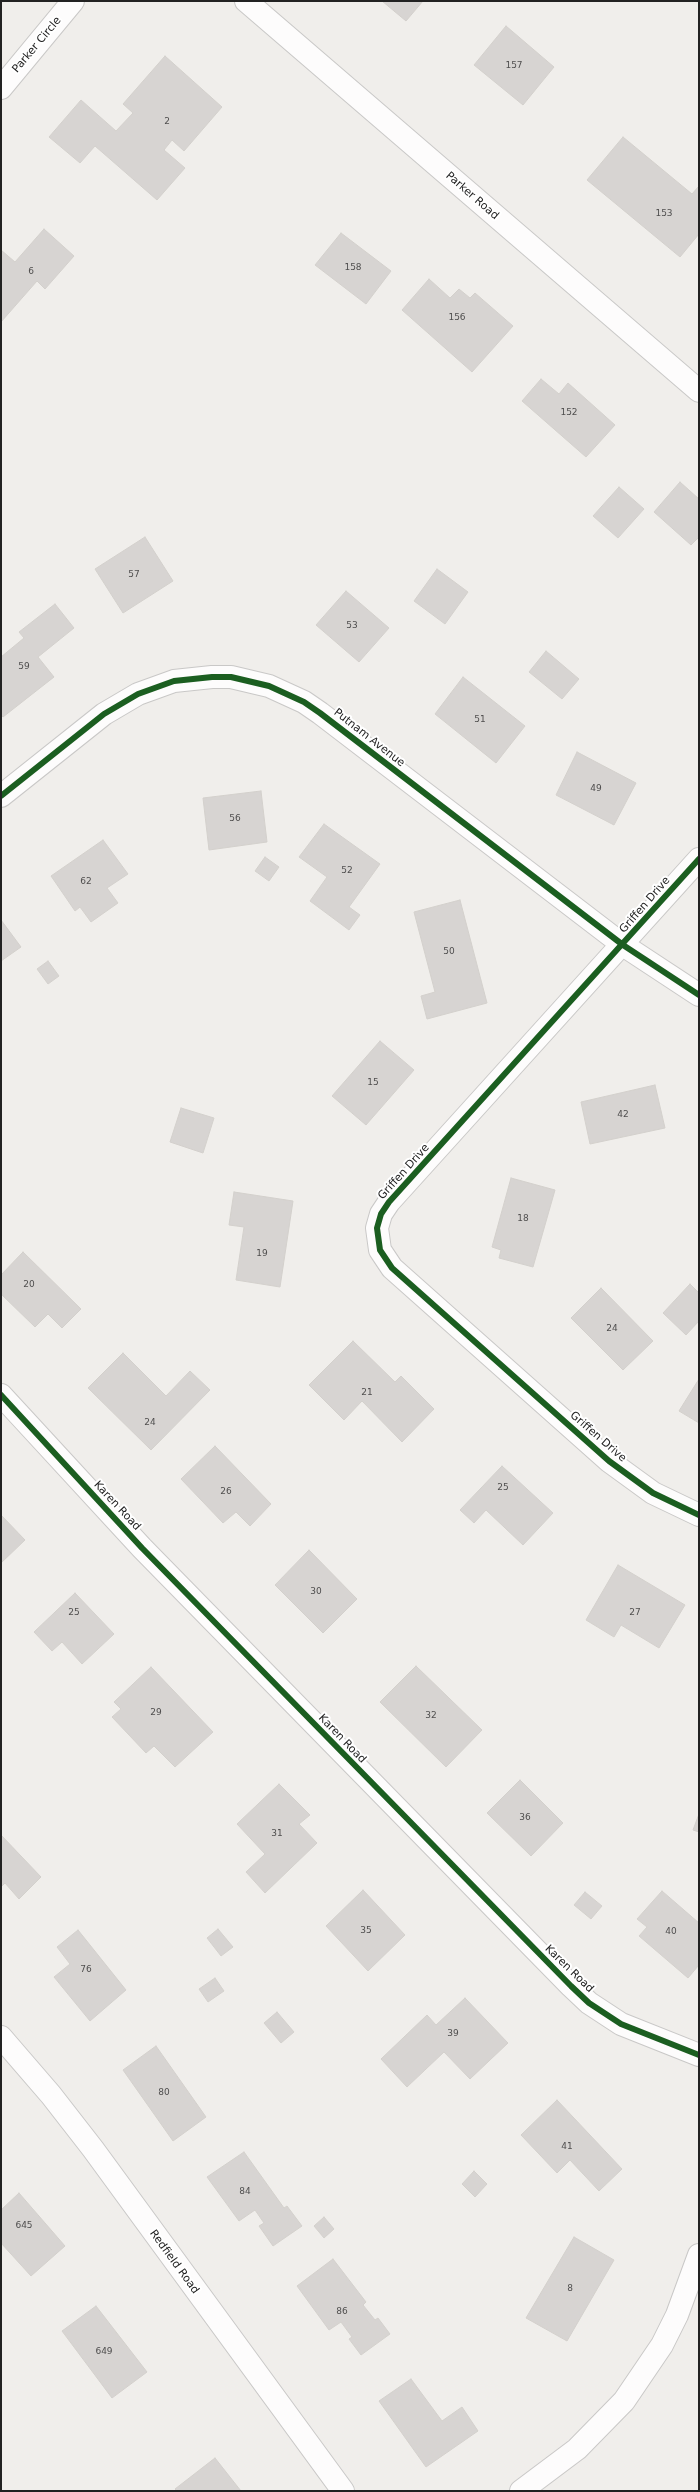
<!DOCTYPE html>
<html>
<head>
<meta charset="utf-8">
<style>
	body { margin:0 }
	#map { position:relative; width:700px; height:2492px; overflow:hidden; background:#f0eeeb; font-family:"DejaVu Sans",sans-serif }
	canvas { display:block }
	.frame { position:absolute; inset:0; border:2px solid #222; pointer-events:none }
</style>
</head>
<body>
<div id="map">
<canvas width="700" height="2492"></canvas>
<div class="frame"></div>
</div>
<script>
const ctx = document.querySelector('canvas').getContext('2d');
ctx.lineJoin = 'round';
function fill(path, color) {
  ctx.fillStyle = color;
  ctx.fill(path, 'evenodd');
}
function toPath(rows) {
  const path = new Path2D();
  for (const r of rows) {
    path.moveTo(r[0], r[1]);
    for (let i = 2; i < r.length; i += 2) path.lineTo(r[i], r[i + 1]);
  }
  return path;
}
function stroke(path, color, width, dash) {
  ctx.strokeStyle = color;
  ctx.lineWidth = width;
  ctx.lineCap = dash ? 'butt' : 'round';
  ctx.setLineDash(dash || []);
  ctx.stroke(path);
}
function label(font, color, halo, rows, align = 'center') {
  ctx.font = font + ' "DejaVu Sans",sans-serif';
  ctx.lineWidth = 4;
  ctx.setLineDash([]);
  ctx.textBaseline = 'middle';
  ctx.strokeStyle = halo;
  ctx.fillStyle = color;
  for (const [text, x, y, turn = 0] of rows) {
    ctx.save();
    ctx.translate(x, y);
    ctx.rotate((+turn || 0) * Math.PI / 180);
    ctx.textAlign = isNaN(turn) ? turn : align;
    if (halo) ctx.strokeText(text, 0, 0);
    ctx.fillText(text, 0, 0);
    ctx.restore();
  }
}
const building = toPath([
	[382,1,423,1,406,21,382,1],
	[506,26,554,67,523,105,474,65,506,26],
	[165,56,222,107,184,151,172,140,164,150,185,168,157,200,95,146,80,163,49,137,81,100,116,131,133,113,123,104,165,56],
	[623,137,692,194,699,186,699,234,680,257,587,180,623,137],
	[44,229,74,256,45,289,37,281,1,322,1,250,15,262,44,229],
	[341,233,391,271,366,304,315,265,341,233],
	[429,279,450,298,459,289,470,298,475,293,513,326,472,372,402,310,429,279],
	[541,379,559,394,568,383,615,425,586,457,522,401,541,379],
	[680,482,699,499,699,537,691,545,654,512,680,482],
	[619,487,644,509,618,538,593,516,619,487],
	[145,537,173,581,123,613,95,569,145,537],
	[437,569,468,592,445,624,414,601,437,569],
	[346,591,389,628,359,662,316,625,346,591],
	[55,604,74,628,38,657,54,677,3,717,1,715,1,657,24,638,19,632,55,604],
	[546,651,579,679,562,699,529,672,546,651],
	[463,677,525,726,496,763,435,714,463,677],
	[577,752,636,783,614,825,556,795,577,752],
	[261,791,267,842,209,850,203,798,261,791],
	[324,824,380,864,349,907,360,915,349,930,310,901,327,877,299,857,324,824],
	[103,840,128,874,107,888,118,903,91,922,80,907,75,911,51,876,103,840],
	[265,857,279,867,269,881,255,871,265,857],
	[460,900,487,1003,427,1019,421,996,435,992,414,912,460,900],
	[1,920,21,947,1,961,1,920],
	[48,961,59,976,48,984,37,969,48,961],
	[380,1041,414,1070,366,1125,332,1096,380,1041],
	[655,1085,665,1128,590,1144,581,1102,655,1085],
	[181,1108,214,1118,203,1153,170,1142,181,1108],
	[511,1178,555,1190,533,1267,499,1258,501,1250,492,1247,511,1178],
	[234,1192,293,1201,280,1287,236,1280,244,1227,229,1225,234,1192],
	[23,1252,81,1309,62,1328,48,1314,35,1327,1,1294,1,1275,23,1252],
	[690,1284,699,1293,699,1321,686,1335,663,1313,690,1284],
	[601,1288,653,1341,623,1370,571,1318,601,1288],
	[353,1341,395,1382,401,1376,434,1409,402,1442,362,1401,344,1420,309,1385,353,1341],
	[123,1353,166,1396,190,1371,210,1390,151,1450,88,1388,123,1353],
	[699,1379,699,1423,679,1411,699,1379],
	[215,1446,271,1504,250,1526,236,1512,223,1523,181,1479,215,1446],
	[502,1466,553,1513,523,1545,486,1510,474,1523,460,1510,502,1466],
	[1,1515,25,1540,1,1563,1,1515],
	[309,1550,357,1599,323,1633,275,1585,309,1550],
	[618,1565,685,1605,659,1648,621,1625,614,1637,586,1620,618,1565],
	[75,1593,114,1634,82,1664,62,1642,52,1651,34,1632,75,1593],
	[416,1666,482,1730,446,1767,380,1702,416,1666],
	[151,1667,213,1732,175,1767,154,1746,146,1753,112,1717,121,1709,114,1702,151,1667],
	[520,1780,563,1823,531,1856,487,1813,520,1780],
	[279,1784,310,1815,299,1824,317,1843,265,1893,246,1872,265,1854,237,1824,279,1784],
	[699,1814,699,1832,693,1830,699,1814],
	[1,1835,41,1877,19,1899,5,1883,1,1887,1,1835],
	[363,1890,405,1935,368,1971,326,1926,363,1890],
	[662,1891,699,1923,699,1965,688,1978,639,1936,647,1927,637,1919,662,1891],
	[585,1892,602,1906,591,1919,574,1905,585,1892],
	[218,1929,233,1947,221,1956,207,1938,218,1929],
	[78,1930,126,1990,90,2021,54,1977,70,1964,57,1947,78,1930],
	[215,1978,224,1991,208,2002,199,1989,215,1978],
	[465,1998,508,2043,470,2079,444,2052,407,2087,381,2059,427,2015,436,2025,465,1998],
	[277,2012,294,2032,281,2043,264,2023,277,2012],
	[156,2046,206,2117,173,2141,123,2070,156,2046],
	[557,2100,622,2169,599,2191,570,2160,557,2173,521,2135,557,2100],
	[244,2152,284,2208,287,2206,302,2226,273,2246,259,2226,264,2223,255,2210,239,2221,207,2177,244,2152],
	[474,2171,487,2184,475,2197,462,2184,474,2171],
	[19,2193,65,2246,31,2276,1,2243,1,2210,19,2193],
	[324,2217,334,2229,324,2238,314,2226,324,2217],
	[574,2237,614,2260,567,2341,526,2318,574,2237],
	[333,2259,366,2302,363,2305,375,2320,378,2318,390,2334,361,2355,349,2339,352,2337,341,2322,329,2330,297,2286,333,2259],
	[96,2306,147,2372,112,2398,62,2331,96,2306],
	[411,2379,442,2421,462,2407,478,2431,426,2467,379,2401,411,2379],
	[215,2458,241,2491,177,2491,175,2489,215,2458]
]);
fill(building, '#d7d4d2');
stroke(building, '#d3d0cc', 1);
const minor = toPath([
	[1,88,73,1],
	[1,796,104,714,138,694,174,681,212,677,231,677,269,686,304,702,320,713,623,945,699,995],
	[699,859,389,1202,381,1214,377,1228,380,1250,392,1268,609,1461,653,1493,699,1515],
	[1,1395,142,1548,571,1986,589,2003,621,2024,699,2055],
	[1,2037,51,2095,93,2149,343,2491],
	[521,2491,577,2449,624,2401,662,2345,677,2315,699,2255]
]);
const tertiary = toPath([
	[246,1,699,391]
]);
stroke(minor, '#c9c8c7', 24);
stroke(tertiary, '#c9c8c7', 24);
stroke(minor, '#fdfcfc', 22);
stroke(tertiary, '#fdfcfc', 22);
stroke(toPath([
	[1,796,104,714,138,694,174,681,212,677,231,677,269,686,304,702,320,713,623,945,699,995],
	[699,859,389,1202,381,1214,377,1228,380,1250,392,1268,609,1461,653,1493,699,1515],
	[1,1395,142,1548,571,1986,589,2003,621,2024,699,2055]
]), '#1b5e20', 6);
label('9px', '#4f4e4e', null, [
	["157",514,66],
	["2",167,122],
	["153",664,214],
	["158",353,268],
	["6",31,272],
	["156",457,318],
	["152",569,413],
	["57",134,575],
	["53",352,626],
	["59",24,667],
	["51",480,720],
	["49",596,789],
	["56",235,819],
	["52",347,871],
	["62",86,882],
	["50",449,952],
	["15",373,1083],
	["42",623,1115],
	["18",523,1219],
	["19",262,1254],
	["20",29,1285],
	["24",612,1329],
	["21",367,1393],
	["24",150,1423],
	["25",503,1488],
	["26",226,1492],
	["30",316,1592],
	["25",74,1613],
	["27",635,1613],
	["29",156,1713],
	["32",431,1716],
	["36",525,1818],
	["31",277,1834],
	["35",366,1931],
	["40",671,1932],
	["76",86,1970],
	["39",453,2034],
	["80",164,2093],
	["41",567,2147],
	["84",245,2192],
	["645",24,2226],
	["8",570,2289],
	["86",342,2312],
	["649",104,2352]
]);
label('11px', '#222', '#fff', [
	["Parker Circle",37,45,-50],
	["Parker Road",472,196,41],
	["Putnam Avenue",369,738,38],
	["Griffen Drive",645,905,-49],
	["Griffen Drive",404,1172,-48],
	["Griffen Drive",598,1437,41],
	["Karen Road",117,1506,47],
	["Karen Road",342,1739,46],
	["Karen Road",569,1969,44],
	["Redfield Road",174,2262,54]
]);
</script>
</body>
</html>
